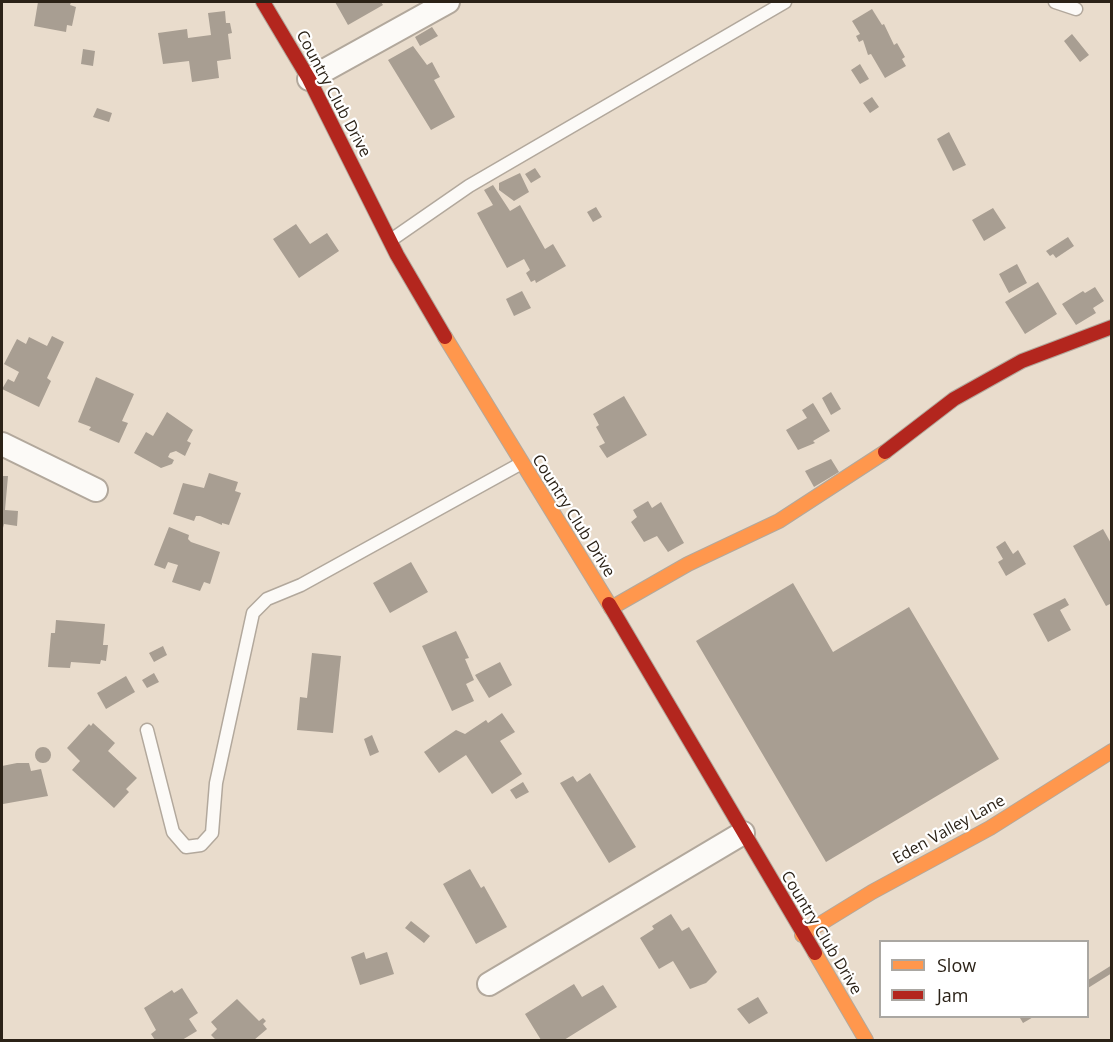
<!DOCTYPE html>
<html>
<head>
<meta charset="utf-8">
<style>
	body { margin:0 }
	#map { position:relative; width:1113px; height:1042px; overflow:hidden; background:#e9dccc; font-family:"Open Sans",sans-serif }
	canvas { display:block }
	.frame { position:absolute; inset:0; border:3px solid #2b2217; pointer-events:none }
	.legend { position:absolute; left:879px; top:940px; width:210px; height:78px; box-sizing:border-box; background:#fff; border:2px solid #aaa7a2; margin:0; padding:8px 10px; list-style:none; font-size:18px; color:#2b2217 }
	.legend li { display:flex; align-items:center; gap:12px; height:30px }
	.legend b { width:30px; border:2px solid #aaa7a2 }
</style>
</head>
<body>
<div id="map">
<canvas width="1113" height="1042"></canvas>
<div class="frame"></div>
<ul class="legend">
<li><b style="height:8px;background:#ff974d"></b>Slow</li>
<li><b style="height:8px;background:#b3261e"></b>Jam</li>
</ul>
</div>
<script>
const ctx = document.querySelector('canvas').getContext('2d');
ctx.lineJoin = 'round';
function fill(path, color) {
  ctx.fillStyle = color;
  ctx.fill(path, 'evenodd');
}
function toPath(rows) {
  const path = new Path2D();
  for (const r of rows) {
    if (r.length === 3) {
      path.moveTo(r[0] + r[2], r[1]);
      path.arc(r[0], r[1], r[2], 0, 2 * Math.PI);
      continue;
    }
    path.moveTo(r[0], r[1]);
    for (let i = 2; i < r.length; i += 2) path.lineTo(r[i], r[i + 1]);
  }
  return path;
}
function stroke(path, color, width, dash) {
  ctx.strokeStyle = color;
  ctx.lineWidth = width;
  ctx.lineCap = dash ? 'butt' : 'round';
  ctx.setLineDash(dash || []);
  ctx.stroke(path);
}
function label(font, color, halo, rows, align = 'center') {
  ctx.font = font + ' "Open Sans",sans-serif';
  ctx.lineWidth = 4.5;
  ctx.setLineDash([]);
  ctx.textBaseline = 'middle';
  ctx.strokeStyle = halo;
  ctx.fillStyle = color;
  for (const [text, x, y, turn = 0] of rows) {
    ctx.save();
    ctx.translate(x, y);
    ctx.rotate((+turn || 0) * Math.PI / 180);
    ctx.textAlign = isNaN(turn) ? turn : align;
    if (halo) ctx.strokeText(text, 0, 0);
    ctx.fillText(text, 0, 0);
    ctx.restore();
  }
}
fill(toPath([
	[38,2,71,2,70,5,76,7,72,26,67,25,66,32,34,26],
	[335,2,381,2,383,5,348,25],
	[872,9,882,25,884,24,894,45,897,43,905,57,902,59,906,66,885,78,871,54,868,55,863,40,859,42,856,36,860,34,852,21],
	[225,11,226,23,230,23,232,33,228,34,231,59,217,61,219,78,192,82,189,61,163,64,158,33,187,29,188,38,211,35,208,13],
	[432,27,438,36,420,46,415,37],
	[1072,34,1089,55,1080,62,1064,41],
	[413,46,427,65,432,62,440,77,434,80,455,117,431,130,388,60],
	[83,49,95,51,93,66,81,64],
	[860,64,869,79,860,84,851,70],
	[872,97,879,107,870,113,863,103],
	[97,108,112,113,109,122,93,117],
	[949,132,966,165,953,171,937,139],
	[535,168,541,177,531,183,525,174],
	[520,173,529,192,514,201,499,190,499,183],
	[493,185,510,211,520,205,545,249,553,244,566,266,536,283,535,280,531,282,526,273,530,270,524,259,507,268,477,213,493,205,484,190],
	[596,207,602,217,593,222,587,212],
	[993,208,1006,228,984,241,972,220],
	[296,224,310,244,327,233,339,251,299,278,273,239],
	[1068,237,1074,246,1056,258,1053,254,1050,256,1046,251],
	[1017,264,1027,283,1009,293,999,274],
	[1038,282,1057,314,1025,334,1005,302],
	[1095,287,1104,301,1093,308,1096,313,1076,325,1062,304,1083,291,1085,293],
	[522,291,531,308,514,316,506,299],
	[52,336,64,342,47,378,51,381,39,407,2,389,8,379,14,382,19,372,4,364,17,339,26,344,29,337,47,346],
	[96,377,134,394,122,421,128,423,119,443,89,430,91,427,78,422],
	[831,392,841,409,831,415,822,398],
	[624,396,647,435,607,458,599,446,605,443,596,427,599,425,593,414],
	[813,403,830,431,813,441,815,443,798,450,786,430,807,418,802,410],
	[167,412,193,430,187,441,191,443,185,456,176,451,170,453,168,457,174,460,172,464,161,468,134,453,146,432,153,436],
	[831,459,839,472,814,487,805,471],
	[209,473,238,482,235,491,241,493,229,525,222,523,222,525,200,516,196,516,194,521,173,514,183,483,204,488],
	[2,476,8,476,5,510,18,511,17,526,4,524,3,528],
	[648,501,652,508,661,502,684,543,668,552,657,536,644,542,631,522,637,517,633,510],
	[169,527,189,535,188,539,191,542,220,552,210,584,204,582,200,591,172,582,178,565,168,562,165,569,154,565],
	[1103,529,1112,545,1112,603,1106,606,1073,546],
	[1005,541,1013,554,1018,550,1026,564,1006,576,998,562,1003,559,996,547],
	[411,562,428,592,390,613,373,583],
	[793,583,833,652,909,607,999,759,826,862,696,641],
	[1065,598,1069,605,1060,610,1071,630,1048,642,1033,614],
	[56,620,105,624,103,645,108,645,106,661,101,660,100,664,71,662,70,668,48,667,51,633,55,633],
	[456,631,469,658,465,659,474,680,466,684,474,701,452,711,422,646],
	[163,646,167,655,154,662,149,653],
	[312,653,341,656,333,733,297,730,300,697,307,698],
	[500,662,512,685,489,698,475,675],
	[154,673,159,682,147,688,142,680],
	[126,676,135,692,106,709,97,693],
	[502,713,515,732,500,741,522,774,492,794,466,755,439,773,424,752,456,730,465,734,486,720,488,723],
	[93,723,115,743,108,751,137,778,126,789,129,792,114,808,72,770,80,761,67,748,89,724,91,726],
	[372,735,379,752,370,756,364,739],
	[43,755,8],
	[17,763,29,763,31,771,41,769,48,796,3,804,2,766],
	[590,773,636,847,609,863,560,783,573,776,577,782],
	[523,782,529,792,516,799,510,790],
	[470,869,481,888,484,886,507,927,476,944,443,884],
	[671,914,682,931,689,927,717,972,706,983,690,989,673,961,659,969,640,938,654,929,652,926],
	[411,921,430,936,424,943,405,928],
	[364,952,366,959,387,952,394,974,360,985,351,957],
	[1112,965,1112,973,1088,988,1088,980],
	[574,984,582,997,603,985,617,1007,564,1040,541,1040,525,1014],
	[182,988,198,1013,189,1019,197,1031,182,1040,155,1040,151,1034,156,1030,144,1008,172,990,174,993],
	[758,997,768,1013,749,1024,737,1009],
	[237,999,259,1021,263,1018,266,1021,263,1024,267,1029,254,1040,216,1040,211,1035,217,1029,211,1022],
	[1022,1016,1035,1016,1023,1023,1020,1018]
]), '#a89e92');
const lane = toPath([
	[1055,2,1076,9],
	[391,240,469,186,785,2],
	[147,730,173,832,186,847,201,845,212,833,216,783,253,613,267,599,301,585,520,464]
]);
const street = toPath([
	[309,79,448,2],
	[2,444,96,490],
	[489,984,743,833]
]);
const slow = toPath([
	[445,337,609,604],
	[611,608,688,564,779,521,885,452],
	[802,935,872,892,990,828,1112,751],
	[815,953,866,1040]
]);
const jam = toPath([
	[263,2,309,79,397,255,445,337],
	[885,452,954,399,1022,361,1112,327],
	[609,604,815,953]
]);
stroke(lane, '#b2a89c', 15);
stroke(street, '#b2a89c', 26);
stroke(slow, '#b2a89c', 16);
stroke(jam, '#b2a89c', 16);
stroke(lane, '#fcfaf7', 12);
stroke(street, '#fcfaf7', 22);
stroke(slow, '#ff974d', 14);
stroke(jam, '#b3261e', 14);
label('16px', '#2b2217', '#fff', [
	["Country Club Drive",333,94,62],
	["Country Club Drive",573,516,58],
	["Eden Valley Lane",949,830,-29],
	["Country Club Drive",821,933,59]
]);
</script>
</body>
</html>
